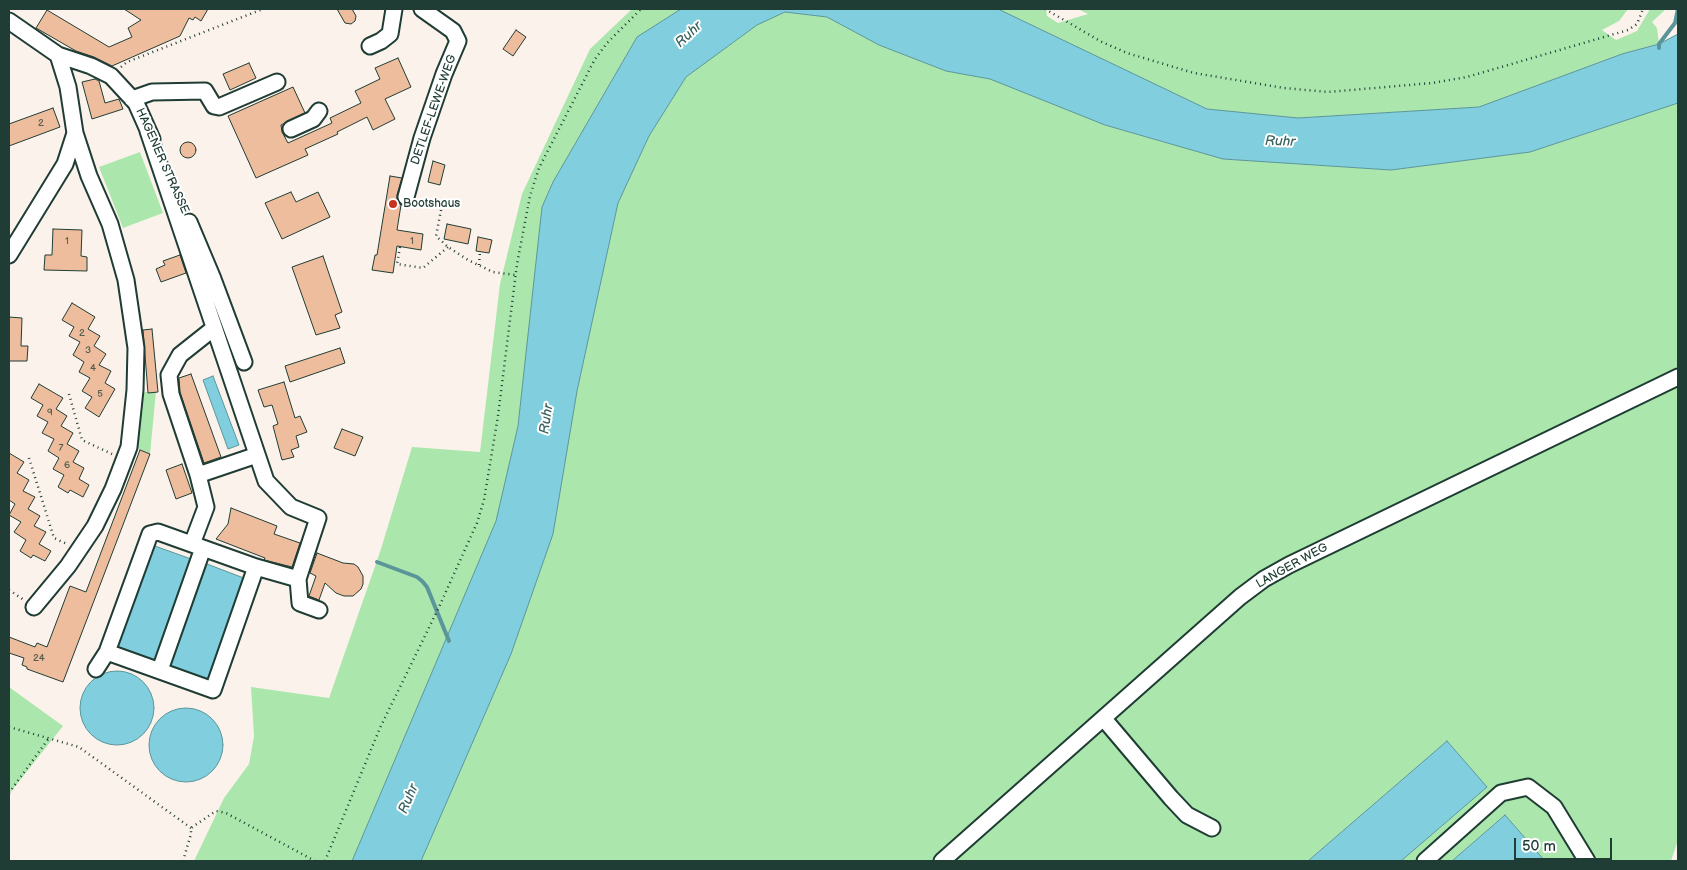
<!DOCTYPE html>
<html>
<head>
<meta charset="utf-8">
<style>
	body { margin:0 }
	#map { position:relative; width:1687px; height:870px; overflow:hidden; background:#fcf2ec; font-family:"Balsamiq Sans",sans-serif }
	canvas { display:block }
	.frame { position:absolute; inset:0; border:10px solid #1f3d34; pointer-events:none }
	.scale { position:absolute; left:1514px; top:838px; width:98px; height:22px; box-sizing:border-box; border:2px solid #1f3d34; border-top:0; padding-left:6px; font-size:15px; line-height:18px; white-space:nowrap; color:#1f3d34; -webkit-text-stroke:4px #fff; paint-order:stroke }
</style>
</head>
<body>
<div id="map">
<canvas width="1687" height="870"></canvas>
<div class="frame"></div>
<div class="scale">50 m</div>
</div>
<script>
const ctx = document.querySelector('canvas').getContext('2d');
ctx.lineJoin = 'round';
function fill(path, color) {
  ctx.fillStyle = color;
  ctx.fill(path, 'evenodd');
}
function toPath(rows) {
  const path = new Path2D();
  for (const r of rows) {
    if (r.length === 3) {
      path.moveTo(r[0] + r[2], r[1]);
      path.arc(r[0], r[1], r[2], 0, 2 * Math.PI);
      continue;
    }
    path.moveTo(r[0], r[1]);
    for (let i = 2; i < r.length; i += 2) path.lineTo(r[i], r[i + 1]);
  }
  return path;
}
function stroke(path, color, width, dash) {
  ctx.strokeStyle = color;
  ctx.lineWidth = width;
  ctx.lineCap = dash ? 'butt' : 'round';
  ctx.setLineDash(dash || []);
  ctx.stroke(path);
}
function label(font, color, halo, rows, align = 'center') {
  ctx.font = font + ' "Balsamiq Sans",sans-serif';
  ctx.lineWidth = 4;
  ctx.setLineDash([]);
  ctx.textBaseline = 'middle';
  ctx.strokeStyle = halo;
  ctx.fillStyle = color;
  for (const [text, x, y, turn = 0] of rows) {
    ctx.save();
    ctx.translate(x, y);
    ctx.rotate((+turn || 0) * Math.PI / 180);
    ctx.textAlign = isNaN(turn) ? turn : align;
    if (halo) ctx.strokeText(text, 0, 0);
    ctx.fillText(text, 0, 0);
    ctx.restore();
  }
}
fill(toPath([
	[632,9,681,9,637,37,553,182,542,207,518,426,496,521,352,861,194,861,224,798,249,764,254,736,251,687,329,698,380,552,412,447,480,452,500,284,522,194,590,49],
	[998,9,1046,9,1047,16,1058,23,1088,14,1078,9,1628,9,1619,21,1602,30,1616,40,1637,31,1650,9,1666,9,1652,22,1657,28,1659,44,1622,54,1479,107,1298,118,1207,109],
	[785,12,827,17,879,45,946,71,990,79,1105,125,1223,159,1391,170,1530,152,1678,103,1678,840,1671,861,1545,861,1505,815,1452,861,1401,861,1487,787,1447,741,1308,861,421,861,511,654,553,534,577,391,618,203,649,136,686,77,757,25],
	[140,152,163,213,123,228,99,167],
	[156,391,150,454,131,445,138,393],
	[9,687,63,726,9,794]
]), '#abe7ac');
const water = toPath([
	[681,9,998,9,1207,109,1298,118,1479,107,1622,54,1659,44,1678,34,1678,103,1530,152,1391,170,1223,159,1105,125,990,79,946,71,879,45,827,17,785,12,757,25,686,77,649,136,618,203,577,391,553,534,511,654,421,861,352,861,496,521,518,426,542,207,553,182,637,37,681,9],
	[213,376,239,445,228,449,203,380,213,376],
	[152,545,194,560,156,666,114,650,152,545],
	[207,564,249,580,211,685,169,670,207,564],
	[117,708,37],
	[186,745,37],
	[1447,741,1487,787,1401,861,1308,861,1447,741],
	[1505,815,1545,861,1452,861,1505,815]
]);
fill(water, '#81cfde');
stroke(water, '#5a959a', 1);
stroke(toPath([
	[1659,48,1659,44,1675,23,1678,9],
	[377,562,417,577,422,581,427,587,449,641]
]), '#5a959a', 4);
const building = toPath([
	[124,9,208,9,201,21,195,17,193,20,189,18,180,36,112,66,94,57,76,51,36,28,47,10,109,47,132,37,128,28,141,20,124,9],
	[337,9,352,9,356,16,355,21,351,24,345,23,337,9],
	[516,30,526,37,513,56,503,49,516,30],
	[398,58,411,87,385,99,395,119,373,130,367,117,337,132,338,134,305,149,308,155,256,178,228,116,293,87,305,113,281,125,282,132,288,143,332,123,330,118,361,103,355,91,380,79,375,68,398,58],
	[249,63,256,78,230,90,223,74,249,63],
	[95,79,99,81,105,103,119,99,123,109,92,119,82,82,95,79],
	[53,108,60,127,9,146,9,124,53,108],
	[188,150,8],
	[433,161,445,165,440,185,428,182,433,161],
	[390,176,402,178,397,195,397,200,401,205,397,230,423,234,421,250,397,246,393,273,372,270,375,255,377,255,390,176],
	[291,192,296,202,318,192,330,217,282,239,265,203,291,192],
	[447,224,471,229,468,244,444,239,447,224],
	[53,229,82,230,81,256,87,257,87,271,44,270,45,255,52,255,53,229],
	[478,237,492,240,489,253,476,251,478,237],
	[180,255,186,273,161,282,156,269,165,265,163,261,180,255],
	[323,256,342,312,335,315,340,328,316,335,292,267,323,256],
	[72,303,95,317,88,329,100,336,94,346,106,354,99,365,111,371,105,383,115,389,99,417,85,408,92,397,82,391,90,378,79,372,84,362,73,355,80,342,69,336,74,327,62,320,72,303],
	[9,317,22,318,21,346,28,346,27,361,9,361,9,317],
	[152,329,158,392,148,393,143,330,152,329],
	[340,348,345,363,290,382,285,366,340,348],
	[191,374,221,457,204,463,180,392,179,378,191,374],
	[284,382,295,418,300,416,307,432,296,436,299,447,291,450,294,457,282,460,273,426,278,424,272,405,264,407,258,390,284,382],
	[39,384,63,398,56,409,67,416,61,426,73,433,67,444,79,451,73,462,84,468,79,479,89,485,83,497,70,490,68,493,58,487,64,475,53,469,59,458,48,451,54,439,42,433,48,422,37,416,43,405,31,398,39,384],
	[342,429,363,437,355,456,334,448,342,429],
	[140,450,150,454,63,682,27,669,27,667,22,665,24,658,9,653,9,637,35,647,37,643,47,647,70,586,86,592,140,450],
	[9,453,24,462,17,473,29,480,23,491,35,497,28,509,40,516,34,526,46,532,39,544,51,551,45,561,33,555,31,558,20,551,26,540,14,532,21,522,9,515,15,504,9,500,9,453],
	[182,464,192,493,176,499,166,470,182,464],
	[231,508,277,526,274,534,300,543,292,567,264,560,265,558,216,539,228,524,231,508],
	[317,553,343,563,354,564,358,567,363,576,363,584,361,589,353,596,344,596,336,593,325,583,319,600,309,596,316,576,310,573,317,553]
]);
fill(building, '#eebd9e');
stroke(building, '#1f3d34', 1);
const minor = toPath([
	[9,21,58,55,91,66,111,76,136,103,152,139],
	[370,46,381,41,390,34,394,9],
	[132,99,152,92,205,91,214,106,219,107,277,82],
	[291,129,313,119,319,111],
	[148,131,266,481,291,507,318,518,298,579,300,603,319,610],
	[406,197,422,138,444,74,458,41,453,31,422,9],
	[189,222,213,279,244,362],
	[9,255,65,164,75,133,68,87,58,55],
	[198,475,257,455],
	[192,544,206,507,198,475,171,394,169,375,180,355,214,328],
	[34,607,68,566,95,526,113,489,129,447,135,390,136,348,126,280,110,224,89,176,75,133],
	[107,652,150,534,158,532,256,567,298,579],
	[96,669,107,652,213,690,256,567],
	[160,670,203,548],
	[1104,719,1171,798,1187,815,1212,828],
	[942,861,1240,597,1264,579,1289,565,1678,377],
	[1425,861,1501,793,1528,787,1554,807,1587,861]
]);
stroke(minor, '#1f3d34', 19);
stroke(toPath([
	[1045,9,1102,42,1127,53,1194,73,1284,88,1328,92,1432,83,1467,77,1628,30,1637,24,1643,9],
	[121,67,127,62,263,9],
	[442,205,436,236,448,247,468,260,493,272,515,275],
	[400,247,397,264,423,268,448,247],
	[479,265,480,251],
	[69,394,82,440,112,454],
	[29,458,54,538,67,544],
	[9,590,24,600],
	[9,727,79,747,191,828],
	[9,793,49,738],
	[183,861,191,834,191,828,216,811,226,813,315,861],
	[325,861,380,728,439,607,477,523,484,500,498,416,517,264,530,196,539,168,595,59,607,43,641,9]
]), '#1f3d34', 2.5, [1, 4]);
stroke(minor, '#fff', 15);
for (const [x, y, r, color] of [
	[393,204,5,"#c8321e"]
]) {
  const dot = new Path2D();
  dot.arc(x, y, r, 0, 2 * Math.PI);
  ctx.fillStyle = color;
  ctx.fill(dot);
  stroke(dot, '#fff', 2);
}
label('10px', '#535d4e', null, [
	["2",41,123],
	["1",67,241],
	["1",412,241],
	["2",82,333],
	["3",88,350],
	["4",93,368],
	["5",100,394],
	["9",50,412],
	["7",61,448],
	["6",67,465],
	["24",39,658]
]);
label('12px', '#1f3d34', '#fff', [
	["DETLEF-LEWE-WEG",434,110,-71],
	["HAGENER STRASSE",162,161,66],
	["LANGER WEG",1292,566,-29]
]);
label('12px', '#1f3d34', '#fff', [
	["Bootshaus",403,204]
], 'left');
label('italic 14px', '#38625e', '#fff', [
	["Ruhr",689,35,-43],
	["Ruhr",1280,142,2],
	["Ruhr",547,419,-82],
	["Ruhr",409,799,-67]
]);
</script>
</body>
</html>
